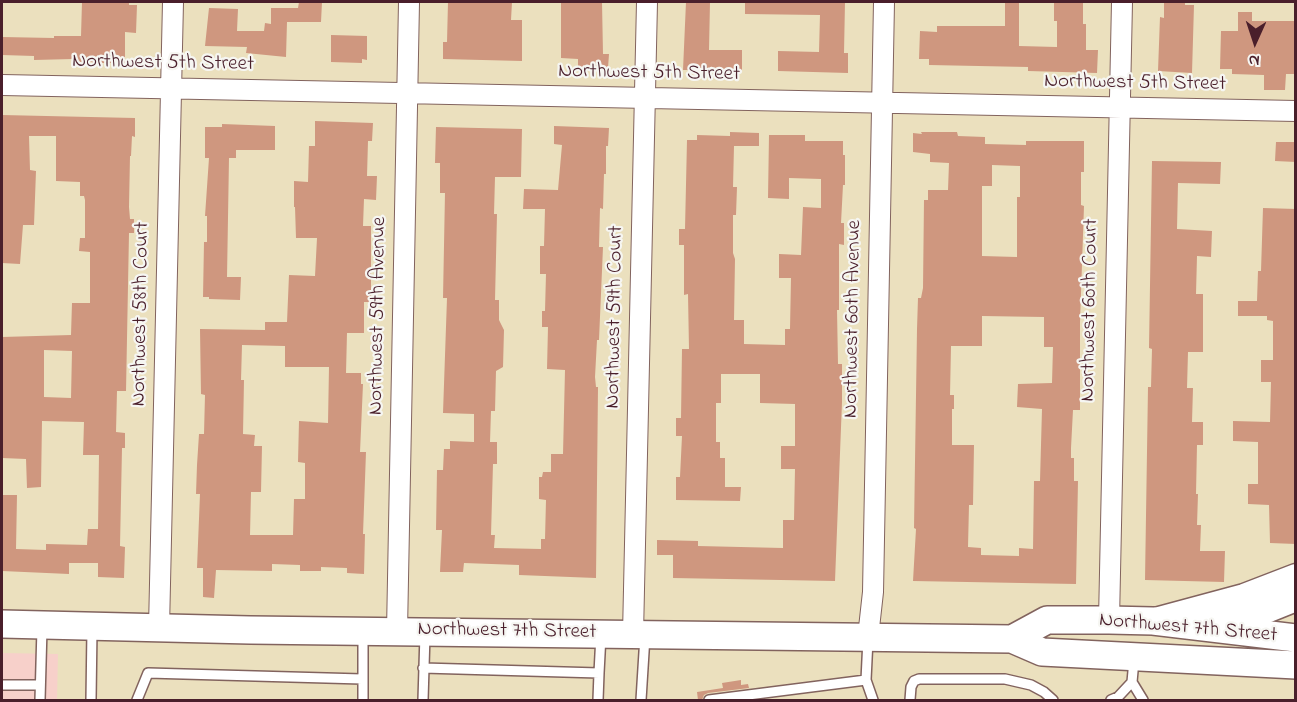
<!DOCTYPE html>
<html>
<head>
<meta charset="utf-8">
<style>
	body { margin:0 }
	#map { position:relative; width:1297px; height:702px; overflow:hidden; background:#ebe0be; font-family:"Indie Flower",sans-serif }
	canvas { display:block }
	.frame { position:absolute; inset:0; border:3px solid #4a1f2b; pointer-events:none }
	.north { position:absolute; left:1225px; top:12px; width:60px; height:60px; -webkit-text-stroke:4px #f6f6f2; paint-order:stroke; rotate:183deg; font-size:16px; font-weight:700; line-height:24px; text-align:center; color:#4a1f2b }
	.north::after { content:''; display:block; margin:auto; width:21px; height:27px; background:#4a1f2b; clip-path:polygon(50% 0,100% 100%,50% 72%,0 100%) }
</style>
</head>
<body>
<div id="map">
<canvas width="1297" height="702"></canvas>
<div class="frame"></div>
<div class="north">N</div>
</div>
<script>
const ctx = document.querySelector('canvas').getContext('2d');
ctx.lineJoin = 'round';
function fill(path, color) {
  ctx.fillStyle = color;
  ctx.fill(path, 'evenodd');
}
function toPath(rows) {
  const path = new Path2D();
  for (const r of rows) {
    path.moveTo(r[0], r[1]);
    for (let i = 2; i < r.length; i += 2) path.lineTo(r[i], r[i + 1]);
  }
  return path;
}
function stroke(path, color, width, dash) {
  ctx.strokeStyle = color;
  ctx.lineWidth = width;
  ctx.lineCap = dash ? 'butt' : 'round';
  ctx.setLineDash(dash || []);
  ctx.stroke(path);
}
function label(font, color, halo, rows, align = 'center') {
  ctx.font = font + ' "Indie Flower",sans-serif';
  ctx.lineWidth = 4.5;
  ctx.setLineDash([]);
  ctx.textBaseline = 'middle';
  ctx.strokeStyle = halo;
  ctx.fillStyle = color;
  for (const [text, x, y, turn = 0] of rows) {
    ctx.save();
    ctx.translate(x, y);
    ctx.rotate((+turn || 0) * Math.PI / 180);
    ctx.textAlign = isNaN(turn) ? turn : align;
    if (halo) ctx.strokeText(text, 0, 0);
    ctx.fillText(text, 0, 0);
    ctx.restore();
  }
}
fill(toPath([
	[2,653,58,654,57,700,2,700]
]), '#f7d0ca');
fill(toPath([
	[82,2,129,2,129,5,137,5,136,33,125,32,125,63,92,63,92,62,73,62,73,59,34,60,34,56,2,55,2,37,54,38,54,36,81,36],
	[299,2,322,2,321,22,287,22,286,57,246,53,247,47,205,46,209,8,238,9,237,31,264,31,265,23,271,24,271,8,298,8],
	[448,2,512,2,511,20,522,20,522,61,443,59,443,42,447,42],
	[561,2,602,2,603,54,609,54,608,68,578,67,578,59,561,58],
	[686,2,710,2,709,50,742,50,742,70,683,70],
	[745,2,845,2,844,53,848,53,848,73,778,71,778,51,819,52,820,15,745,14],
	[1005,2,1019,2,1019,46,1057,47,1057,21,1054,21,1054,2,1083,2,1083,24,1086,24,1086,50,1098,50,1097,73,1028,71,1028,67,929,65,929,59,919,59,920,31,937,32,937,26,1005,26],
	[1164,2,1185,2,1185,5,1194,5,1192,73,1158,71,1160,17,1164,18],
	[1238,12,1252,12,1252,21,1296,21,1296,74,1286,74,1285,90,1264,90,1264,75,1232,74,1232,69,1220,69,1221,31,1238,31],
	[331,35,367,36,367,60,362,59,362,63,331,62],
	[2,115,135,118,135,137,132,136,131,156,130,156,129,207,130,219,134,219,134,233,129,233,126,391,117,391,116,432,125,433,125,448,122,448,120,546,125,547,124,578,98,577,98,563,69,563,69,574,2,571,2,495,17,495,16,549,46,550,46,544,87,545,88,529,98,529,99,455,83,455,84,422,42,421,41,487,27,488,26,459,2,458,2,337,71,335,72,303,90,303,90,252,79,251,80,238,85,238,85,200,84,196,80,196,80,182,56,181,56,136,29,136,30,170,36,171,34,225,23,225,20,264,2,263],
	[44,350,72,351,71,398,44,397],
	[315,121,373,123,372,141,368,141,367,176,377,176,376,200,364,199,363,226,371,226,371,302,364,302,364,333,347,333,346,373,361,373,361,384,363,384,360,452,366,452,363,534,365,534,364,574,347,573,347,568,321,567,321,571,300,571,300,565,272,564,272,571,216,570,214,598,203,597,203,568,197,568,200,494,196,494,197,465,199,434,204,434,205,395,201,394,200,329,265,330,265,322,287,322,289,275,315,276,317,238,296,238,295,207,294,207,294,181,308,182,309,146,315,146],
	[242,345,285,346,285,367,329,367,328,423,299,421,298,462,305,463,305,499,294,499,293,535,250,535,251,492,261,492,262,446,254,446,255,435,243,434,244,380,241,380],
	[222,124,275,126,275,150,236,150,236,158,229,158,227,277,241,277,240,300,209,299,209,297,203,297,204,242,207,242,207,216,205,216,209,158,205,158,205,127,222,127],
	[554,126,609,128,608,146,606,146,606,174,604,174,603,209,600,208,599,247,603,247,599,340,597,340,595,377,596,387,598,387,596,578,519,575,519,565,464,563,463,572,440,572,442,530,436,530,437,470,443,470,444,449,450,449,450,441,474,442,474,414,443,413,447,298,443,298,445,193,440,193,440,163,435,163,436,127,522,129,521,177,495,177,494,214,497,214,495,300,499,300,499,320,504,330,503,367,496,371,495,411,491,411,490,442,497,442,497,464,493,464,491,535,495,535,494,548,541,549,541,539,545,539,546,500,539,499,539,477,542,477,543,472,551,472,551,454,563,454,565,370,547,369,548,327,542,327,542,311,545,311,546,274,540,274,540,246,544,246,545,209,523,209,524,189,558,190,562,145,554,144],
	[730,132,759,133,759,146,734,146,733,187,737,187,736,215,733,215,733,253,735,259,734,320,744,320,744,344,785,345,785,329,790,329,791,278,779,278,779,254,801,255,803,207,821,208,821,179,789,178,789,199,768,198,769,135,805,135,805,141,843,141,843,155,845,155,845,185,843,185,841,223,844,223,844,245,839,244,839,310,837,310,838,364,842,364,842,402,835,581,673,578,673,555,657,555,657,540,698,541,698,546,783,548,783,520,794,520,795,469,781,469,781,446,795,446,795,404,760,403,760,374,721,374,721,403,716,403,716,442,720,442,720,458,725,458,725,487,741,487,740,501,676,500,676,477,680,477,682,436,676,436,676,418,681,418,682,349,689,349,688,294,684,295,684,245,679,245,679,229,685,229,687,140,697,140,697,135,730,136],
	[921,132,957,132,958,136,985,137,985,144,1026,145,1026,141,1084,141,1084,172,1081,172,1081,205,1084,206,1080,322,1080,410,1073,410,1071,448,1071,458,1074,458,1074,481,1078,481,1076,584,913,581,916,529,914,528,917,329,918,298,921,298,923,288,924,200,928,200,928,190,948,190,949,163,930,162,930,154,913,152,913,133,922,134],
	[992,165,1020,166,1020,197,1017,197,1017,257,982,256,982,186,992,186],
	[982,316,1044,317,1044,347,1053,347,1052,383,1018,384,1017,407,1042,409,1040,481,1034,481,1033,549,1019,548,1019,556,981,555,981,548,968,547,969,505,973,505,974,445,952,445,952,409,954,409,954,395,950,395,951,346,982,346],
	[1276,142,1296,142,1296,162,1275,161],
	[1152,161,1221,162,1220,184,1178,183,1177,229,1212,231,1211,257,1197,256,1196,294,1203,294,1203,352,1188,352,1187,388,1193,388,1192,422,1203,422,1203,445,1197,445,1196,494,1198,494,1197,525,1201,525,1200,551,1225,551,1224,582,1145,580,1148,387,1151,387,1152,349,1149,348],
	[1263,208,1296,209,1296,544,1270,543,1269,505,1248,504,1248,484,1258,484,1258,442,1233,441,1233,421,1270,422,1271,382,1261,382,1261,360,1273,360,1273,321,1267,320,1267,316,1238,316,1238,301,1257,301,1258,271,1261,271],
	[741,680,741,685,748,684,749,688,708,693,704,695,702,700,698,700,697,692,723,688,722,683]
]), '#cf977f');
const service = toPath([
	[363,633,363,700],
	[868,639,866,680,873,700],
	[423,668,599,673,601,635],
	[1132,682,1143,700],
	[2,685,40,685],
	[40,700,42,628],
	[91,700,92,629],
	[137,700,148,673,362,679],
	[423,700,425,634],
	[598,700,599,673],
	[641,700,645,636],
	[709,700,866,680],
	[910,700,911,687,914,681,919,679,1005,679,1031,685,1044,692,1053,700],
	[1111,700,1118,697,1132,682,1134,660]
]);
const minor = toPath([
	[2,85,1296,111],
	[1109,620,1122,2],
	[159,628,173,2],
	[397,631,409,2],
	[633,634,647,2],
	[868,637,873,592,884,2]
]);
const tertiary = toPath([
	[1155,620,1244,596,1296,576],
	[1217,628,1254,616,1296,599]
]);
const secondary = toPath([
	[2,624,250,630,1012,639,1042,652,1296,665],
	[1012,639,1047,620,1109,620,1153,621,1296,638]
]);
stroke(service, '#82635e', 12);
stroke(minor, '#82635e', 22);
stroke(tertiary, '#82635e', 27);
stroke(secondary, '#82635e', 30);
stroke(service, '#fff', 9);
stroke(minor, '#fff', 20);
stroke(tertiary, '#fff', 24);
stroke(secondary, '#fff', 27);
label('21px', '#4a1f2b', '#f6f6f2', [
	["Northwest 5th Street",163,64,1],
	["Northwest 5th Street",649,74,1],
	["Northwest 5th Street",1135,84,1],
	["Northwest 60th Court",1091,310,-89],
	["Northwest 58th Court",142,314,-89],
	["Northwest 59th Avenue",379,316,-89],
	["Northwest 59th Court",616,317,-89],
	["Northwest 60th Avenue",854,319,-89],
	["Northwest 7th Street",1188,629,5],
	["Northwest 7th Street",507,632,1]
]);
</script>
</body>
</html>
